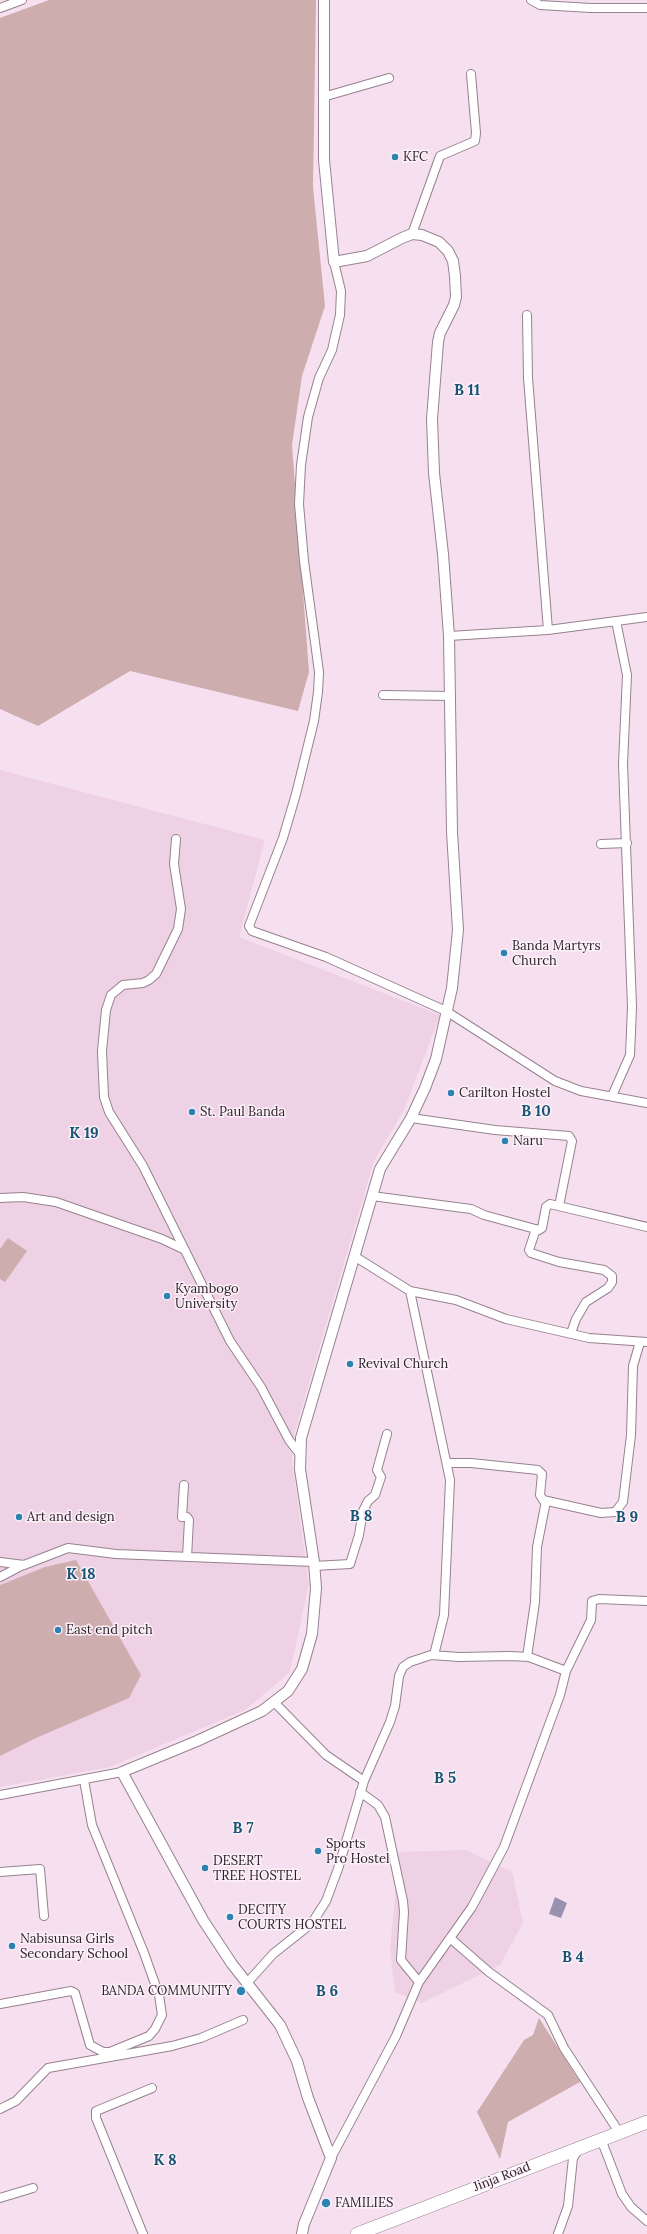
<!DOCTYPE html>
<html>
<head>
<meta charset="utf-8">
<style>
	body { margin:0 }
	canvas { display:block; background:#f6e0ef }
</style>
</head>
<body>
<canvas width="647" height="2234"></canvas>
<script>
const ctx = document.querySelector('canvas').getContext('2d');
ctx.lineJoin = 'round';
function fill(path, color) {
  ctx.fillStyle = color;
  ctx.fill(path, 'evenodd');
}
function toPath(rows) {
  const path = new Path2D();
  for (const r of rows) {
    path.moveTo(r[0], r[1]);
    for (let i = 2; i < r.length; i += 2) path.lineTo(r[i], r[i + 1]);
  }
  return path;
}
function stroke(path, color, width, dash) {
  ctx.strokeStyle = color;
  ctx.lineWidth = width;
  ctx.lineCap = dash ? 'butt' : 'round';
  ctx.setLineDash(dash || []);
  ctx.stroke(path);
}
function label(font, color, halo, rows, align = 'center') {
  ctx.font = font + ' Lora,serif';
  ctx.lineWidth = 3;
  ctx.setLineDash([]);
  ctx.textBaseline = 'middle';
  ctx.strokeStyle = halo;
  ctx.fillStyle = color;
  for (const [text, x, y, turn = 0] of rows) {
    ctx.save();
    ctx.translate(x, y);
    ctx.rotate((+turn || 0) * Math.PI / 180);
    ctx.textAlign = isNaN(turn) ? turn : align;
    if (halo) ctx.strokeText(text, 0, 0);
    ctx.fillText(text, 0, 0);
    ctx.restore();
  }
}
fill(toPath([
	[0,770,265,840,239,937,440,1015,404,1110,374,1161,295,1431,292,1461,309,1584,290,1672,245,1710,110,1767,0,1787],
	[466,1850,512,1872,523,1923,500,1965,422,2003,395,1992,390,1950,399,1852]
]), '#eed1e5');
fill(toPath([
	[49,0,316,0,313,187,325,306,302,376,292,445,309,672,298,711,130,671,38,726,0,709,0,18],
	[8,1238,27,1251,5,1282,0,1279,0,1249],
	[76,1560,141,1675,129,1698,36,1738,0,1756,0,1585,45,1567],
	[539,2018,580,2082,508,2122,500,2159,477,2112,524,2040,533,2035]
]), '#ceadae');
fill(toPath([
	[555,1897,567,1903,561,1918,549,1914]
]), '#9991af');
const minor = toPath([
	[531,0,540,5,591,8,647,8],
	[0,8,22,0],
	[323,97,389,78],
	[412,234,440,156,475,141,476,133,471,74],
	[334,262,341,291,340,315,332,350,319,378,308,417,301,465,299,504,304,561,319,672,318,692,314,721,296,794,283,838,249,926,252,931,326,957,446,1011,555,1081,581,1091,647,1103],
	[527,315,528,378,548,630],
	[449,636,548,630,647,617],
	[383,695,451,696],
	[176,839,174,864,181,909,178,929,156,974,149,980,143,983,123,985,111,995,106,1010,102,1051,104,1097,109,1112,143,1166,230,1341,261,1387,289,1440,299,1453],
	[601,844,627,843],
	[612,1096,630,1055,632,1007,623,764,627,675,616,621],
	[411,1118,495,1130,569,1136,572,1141,559,1206],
	[372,1196,471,1209,484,1215,539,1230,542,1228,546,1207,550,1204,647,1227],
	[0,1198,23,1197,56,1202,162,1239,185,1250],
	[536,1229,529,1250,531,1253,559,1262,604,1270,612,1276,612,1282,608,1288,586,1302,576,1319,571,1333],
	[354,1256,410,1291,456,1300,506,1319,589,1338,647,1342],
	[410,1291,450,1480,444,1615,434,1655],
	[447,1463,471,1463,538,1470,542,1474,540,1495,543,1500,601,1513,615,1512,623,1502,631,1435,633,1366,640,1342],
	[184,1485,182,1517,187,1517,189,1520,187,1557],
	[0,1562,24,1565,68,1548,116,1554,314,1562],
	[314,1566,350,1564,359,1535,363,1511,368,1501,375,1495,381,1477,377,1470,387,1434],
	[0,1577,23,1565],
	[527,1657,535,1602,537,1547,546,1501],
	[275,1703,326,1755,364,1781],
	[360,1792,378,1805,385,1817,403,1901,404,1912,401,1960,419,1982],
	[0,1795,122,1772],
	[0,1872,40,1869,44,1916],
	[450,1938,489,1972,548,2015,564,2048,619,2132],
	[247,1983,273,1954,312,1923,326,1901,338,1869,364,1781,390,1722,395,1706,399,1676,403,1667,410,1662,431,1655,459,1657,510,1656,529,1657,566,1671],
	[0,2004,71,1991,75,1993,90,2045,103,2052,110,2052,149,2036,155,2029,162,2015,159,1995,144,1953,92,1825,84,1780],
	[0,2109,16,2101,48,2068,172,2046,201,2038,243,2020],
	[601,2139,622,2194,631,2207,647,2221],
	[331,2158,396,2036,419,1982,472,1907,504,1847,560,1695,566,1671,591,1620,592,1601,599,1599,647,1601],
	[0,2198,33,2188],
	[143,2234,96,2118,96,2111,152,2088],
	[558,2234,568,2206,573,2158,579,2149]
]);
const tertiary = toPath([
	[302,2234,304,2224,331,2158,308,2098,297,2061,280,2025,232,1964,203,1920,122,1772,197,1741,262,1711,288,1691,302,1669,312,1634,316,1588,314,1562,300,1469,301,1438,380,1169,411,1118,425,1088,436,1059,452,988,458,930,452,832,449,636,443,554,434,473,432,419,438,342,440,333,454,305,456,297,455,276,453,261,448,251,439,242,422,235,412,234,402,238,367,256,334,262,324,160,324,0]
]);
const trunk = toPath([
	[357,2234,647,2122]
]);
stroke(minor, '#968290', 10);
stroke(tertiary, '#968290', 12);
stroke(trunk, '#968290', 14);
stroke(minor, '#fff', 8);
stroke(tertiary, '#fff', 10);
stroke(trunk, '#fff', 13);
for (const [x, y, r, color] of [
	[395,157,4,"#2c83b2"],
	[504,953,4,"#2c83b2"],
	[451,1093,4,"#2c83b2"],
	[192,1112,4,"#2c83b2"],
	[505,1141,4,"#2c83b2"],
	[167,1296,4,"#2c83b2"],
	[350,1364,4,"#2c83b2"],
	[19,1517,4,"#2c83b2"],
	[58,1630,4,"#2c83b2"],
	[318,1851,4,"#2c83b2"],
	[205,1868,4,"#2c83b2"],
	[230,1917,4,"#2c83b2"],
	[12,1946,4,"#2c83b2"],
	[241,1991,5,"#2c83b2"],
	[326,2203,5,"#2c83b2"]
]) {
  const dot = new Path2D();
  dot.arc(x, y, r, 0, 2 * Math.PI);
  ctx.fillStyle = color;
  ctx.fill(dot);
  stroke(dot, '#fdf0f9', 1.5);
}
label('13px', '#2a2227', '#fdf0f9', [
	["KFC",403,157],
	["Banda Martyrs",512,946],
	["Church",512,961],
	["Carilton Hostel",459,1093],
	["St. Paul Banda",200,1112],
	["Naru",513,1141],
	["Kyambogo",175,1289],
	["University",175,1304],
	["Revival Church",358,1364],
	["Art and design",27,1517],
	["East end pitch",66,1630],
	["Sports",326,1844],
	["Pro Hostel",326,1859],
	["DESERT",213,1861],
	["TREE HOSTEL",213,1876],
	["DECITY",238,1910],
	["COURTS HOSTEL",238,1925],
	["Nabisunsa Girls",20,1939],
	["Secondary School",20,1954],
	["BANDA COMMUNITY",232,1991,"right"],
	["FAMILIES",335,2203]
], 'left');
label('13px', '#2a2227', '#fdf0f9', [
	["Jinja Road",502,2177,-21]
]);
label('bold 15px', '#195575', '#fdf0f9', [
	["B 11",467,391],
	["B 10",536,1112],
	["K 19",84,1134],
	["B 8",361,1517],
	["B 9",627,1518],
	["K 18",81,1575],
	["B 5",445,1779],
	["B 7",243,1829],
	["B 4",573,1958],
	["B 6",327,1992],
	["K 8",165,2161]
]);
</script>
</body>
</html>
